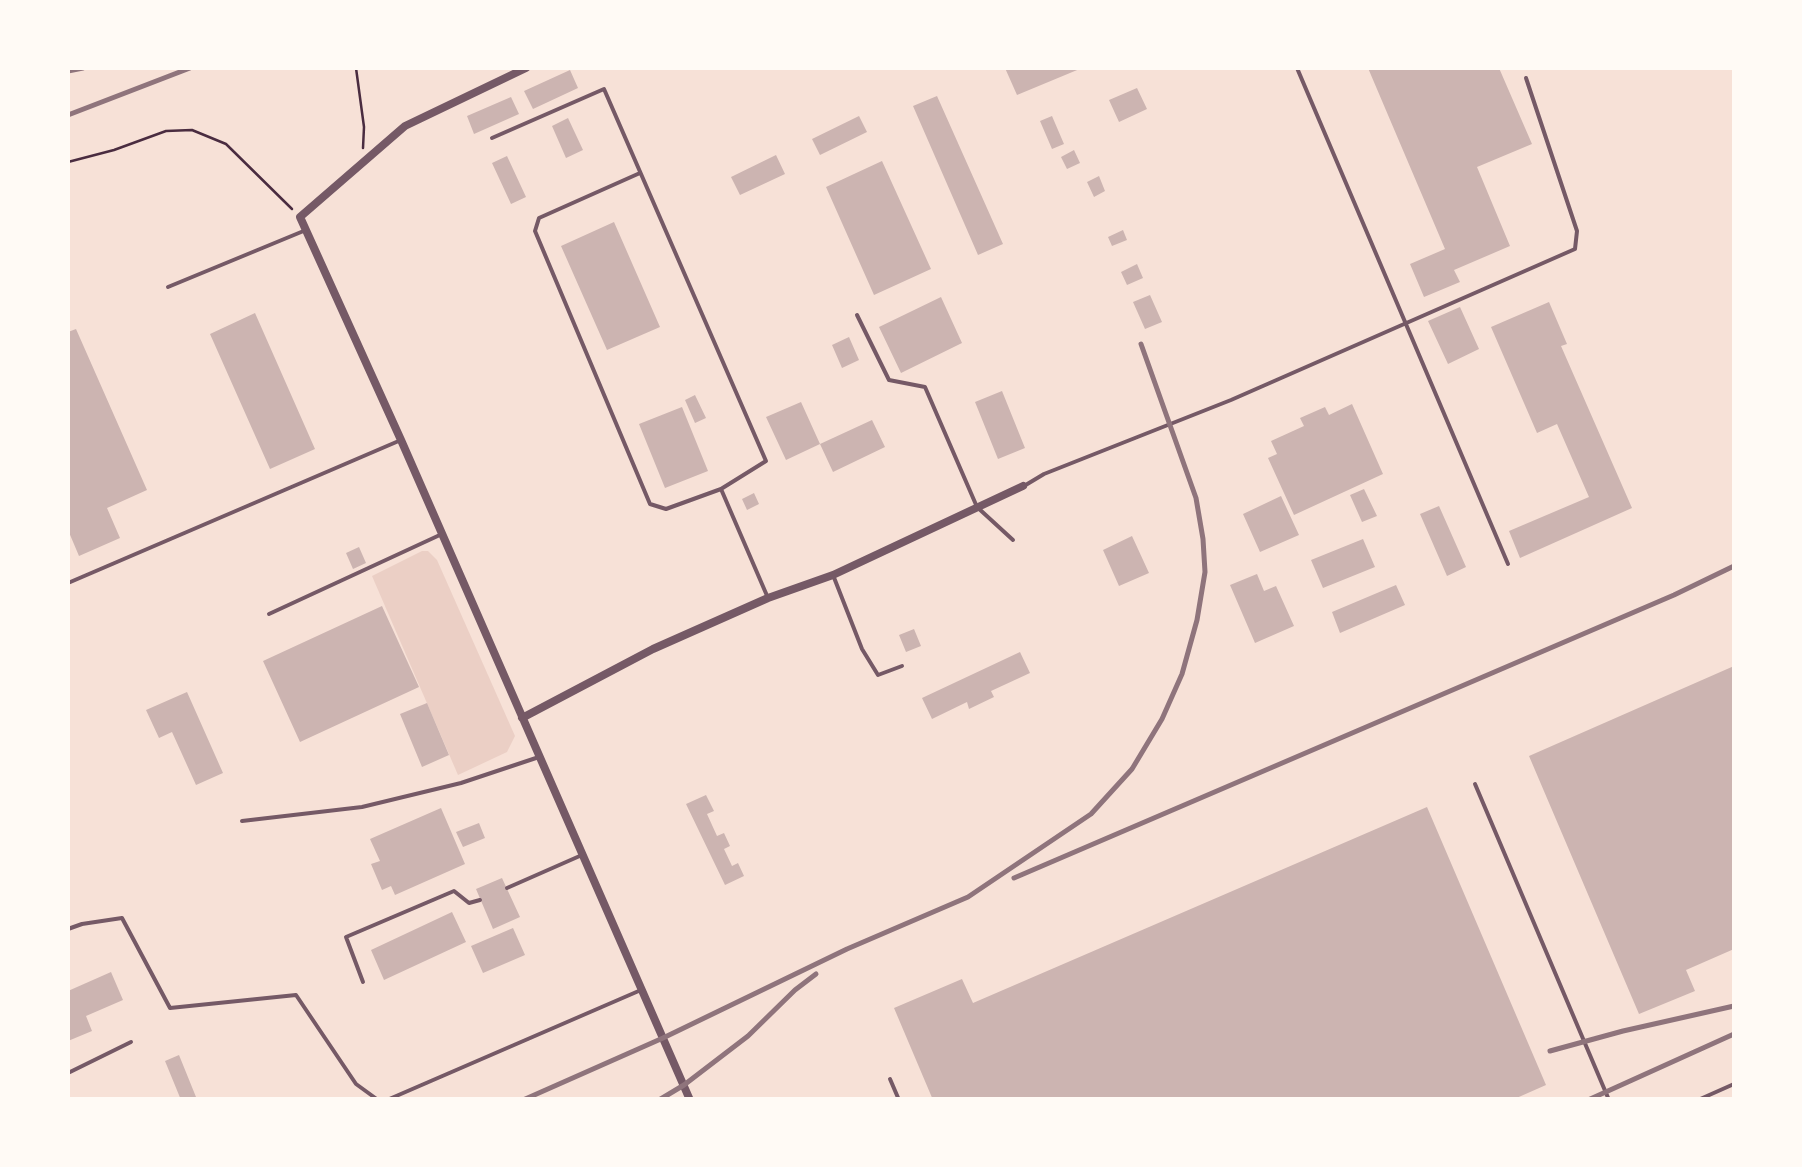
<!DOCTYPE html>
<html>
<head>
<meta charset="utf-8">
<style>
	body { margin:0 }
	#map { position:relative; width:1802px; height:1167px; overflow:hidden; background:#f7e1d7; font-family:"Work Sans",sans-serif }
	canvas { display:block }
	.frame { position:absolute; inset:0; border:70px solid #fffaf5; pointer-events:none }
</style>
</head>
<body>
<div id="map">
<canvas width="1802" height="1167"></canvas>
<div class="frame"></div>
</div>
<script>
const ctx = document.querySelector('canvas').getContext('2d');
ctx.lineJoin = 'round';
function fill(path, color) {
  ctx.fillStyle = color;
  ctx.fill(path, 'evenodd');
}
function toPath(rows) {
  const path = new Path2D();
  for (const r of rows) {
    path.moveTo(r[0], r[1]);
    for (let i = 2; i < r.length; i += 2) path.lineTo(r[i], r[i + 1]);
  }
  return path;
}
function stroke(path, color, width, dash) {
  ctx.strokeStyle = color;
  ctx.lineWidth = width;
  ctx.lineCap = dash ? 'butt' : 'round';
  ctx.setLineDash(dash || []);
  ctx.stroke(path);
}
fill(toPath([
	[422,551,428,551,437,560,515,736,507,752,458,775,372,576]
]), '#ebcfc5');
fill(toPath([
	[1005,68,1082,68,1017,95],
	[1368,68,1499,68,1532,144,1477,167,1510,246,1454,270,1460,282,1424,297,1410,264,1445,249],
	[570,70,578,88,533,109,524,91],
	[1137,88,1147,109,1119,122,1109,100],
	[937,96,1003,244,978,255,913,106],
	[511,97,519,114,474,134,467,116],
	[859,116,867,132,820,155,812,139],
	[1052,116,1064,144,1052,149,1040,121],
	[568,118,583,150,566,158,552,126],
	[1074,150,1080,163,1067,169,1061,157],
	[776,155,785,174,740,195,731,177],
	[507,156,526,197,511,204,492,163],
	[882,161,931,269,874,295,826,187],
	[1099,176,1105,191,1094,197,1087,182],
	[614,222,660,327,607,350,561,246],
	[1123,230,1127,240,1112,246,1108,237],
	[1137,264,1143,278,1127,285,1121,272],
	[1150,295,1162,322,1145,329,1133,302],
	[941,297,962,343,901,373,879,327],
	[1549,302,1567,344,1561,346,1632,508,1520,558,1509,531,1589,497,1557,424,1537,433,1491,327],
	[1460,307,1479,349,1448,364,1428,321],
	[255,313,315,449,270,469,210,334],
	[76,329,147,490,107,508,120,538,79,556,68,530,68,332],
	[849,337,859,360,842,368,832,345],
	[1002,391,1025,448,998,459,975,402],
	[695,395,706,418,695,423,685,400],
	[801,402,820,444,786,460,766,417],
	[1352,404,1383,474,1294,515,1268,458,1277,454,1271,441,1304,426,1300,418,1325,407,1329,415],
	[682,407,708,471,665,488,639,424],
	[872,420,885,447,833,472,820,444],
	[1364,489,1377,516,1362,522,1350,495],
	[754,493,759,504,747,510,742,499],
	[1281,496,1299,535,1260,552,1243,514],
	[1439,506,1466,567,1447,576,1420,514],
	[1132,536,1149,573,1119,586,1103,550],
	[1363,539,1375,567,1323,588,1311,560],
	[359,547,366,563,353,569,346,553],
	[1257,574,1264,591,1276,586,1294,626,1255,643,1230,585],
	[1396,585,1405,605,1340,633,1332,612],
	[382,606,419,687,300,742,263,661],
	[914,629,921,646,906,652,899,635],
	[1020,652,1030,673,991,691,994,697,969,709,967,702,932,719,922,698],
	[1734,666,1734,949,1686,970,1695,991,1639,1014,1529,756],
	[187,692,223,773,196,785,172,732,159,738,146,710],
	[427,703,449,755,422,767,400,714],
	[706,795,714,811,707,814,717,836,724,833,730,846,724,849,732,866,738,863,744,876,725,885,686,804],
	[1427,807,1546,1085,1512,1100,933,1100,894,1008,962,979,973,1003],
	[441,808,465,864,395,895,391,886,382,890,371,864,380,861,370,839],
	[479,823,485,838,463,847,456,832],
	[502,878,520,917,493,929,476,889],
	[452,912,466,942,384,980,371,950],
	[513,928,525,955,483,973,471,946],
	[111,972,123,1000,86,1016,92,1031,68,1041,68,991],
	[179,1055,196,1097,190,1100,181,1100,165,1061]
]), '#ccb4b1');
stroke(toPath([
	[356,68,364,127,363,148],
	[68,162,114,150,166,131,192,130,226,144,292,209]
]), '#4a2c40', 2.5);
stroke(toPath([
	[1297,68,1508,564],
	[492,138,604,89,766,461,721,489,768,598],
	[640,173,539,218,535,231,650,504,666,509,721,489],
	[168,287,306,230],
	[857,315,889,380,925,387,977,507,1013,540],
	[1024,486,1044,474,1231,400,1575,249,1577,231,1526,78],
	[833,575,862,649,878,675,902,666],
	[68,583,401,440],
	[269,614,442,534],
	[1475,784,1609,1100],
	[242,821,362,807,461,783,539,757],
	[507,888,582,855],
	[68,929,82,924,122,918,170,1008,296,995,356,1084,378,1100],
	[363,982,346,937,454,891,469,903,480,900],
	[68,1073,131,1042],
	[890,1079,899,1100],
	[387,1100,641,990],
	[1698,1100,1734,1084]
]), '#755966', 4);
stroke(toPath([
	[526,68,405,126,300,217,401,440,690,1100],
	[522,718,653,649,768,598,833,575,1023,486]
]), '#755966', 8);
stroke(toPath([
	[68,71,83,68],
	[68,115,190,68],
	[1014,878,1674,595,1734,566],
	[1550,1051,1623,1031,1734,1006],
	[523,1100,663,1038,847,949,968,897,1091,814,1132,769,1162,719,1182,674,1197,620,1205,572,1203,539,1196,498,1141,344],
	[659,1100,684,1085,748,1036,795,990,816,974],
	[1588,1100,1734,1034]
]), '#8f747c', 5);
</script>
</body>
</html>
